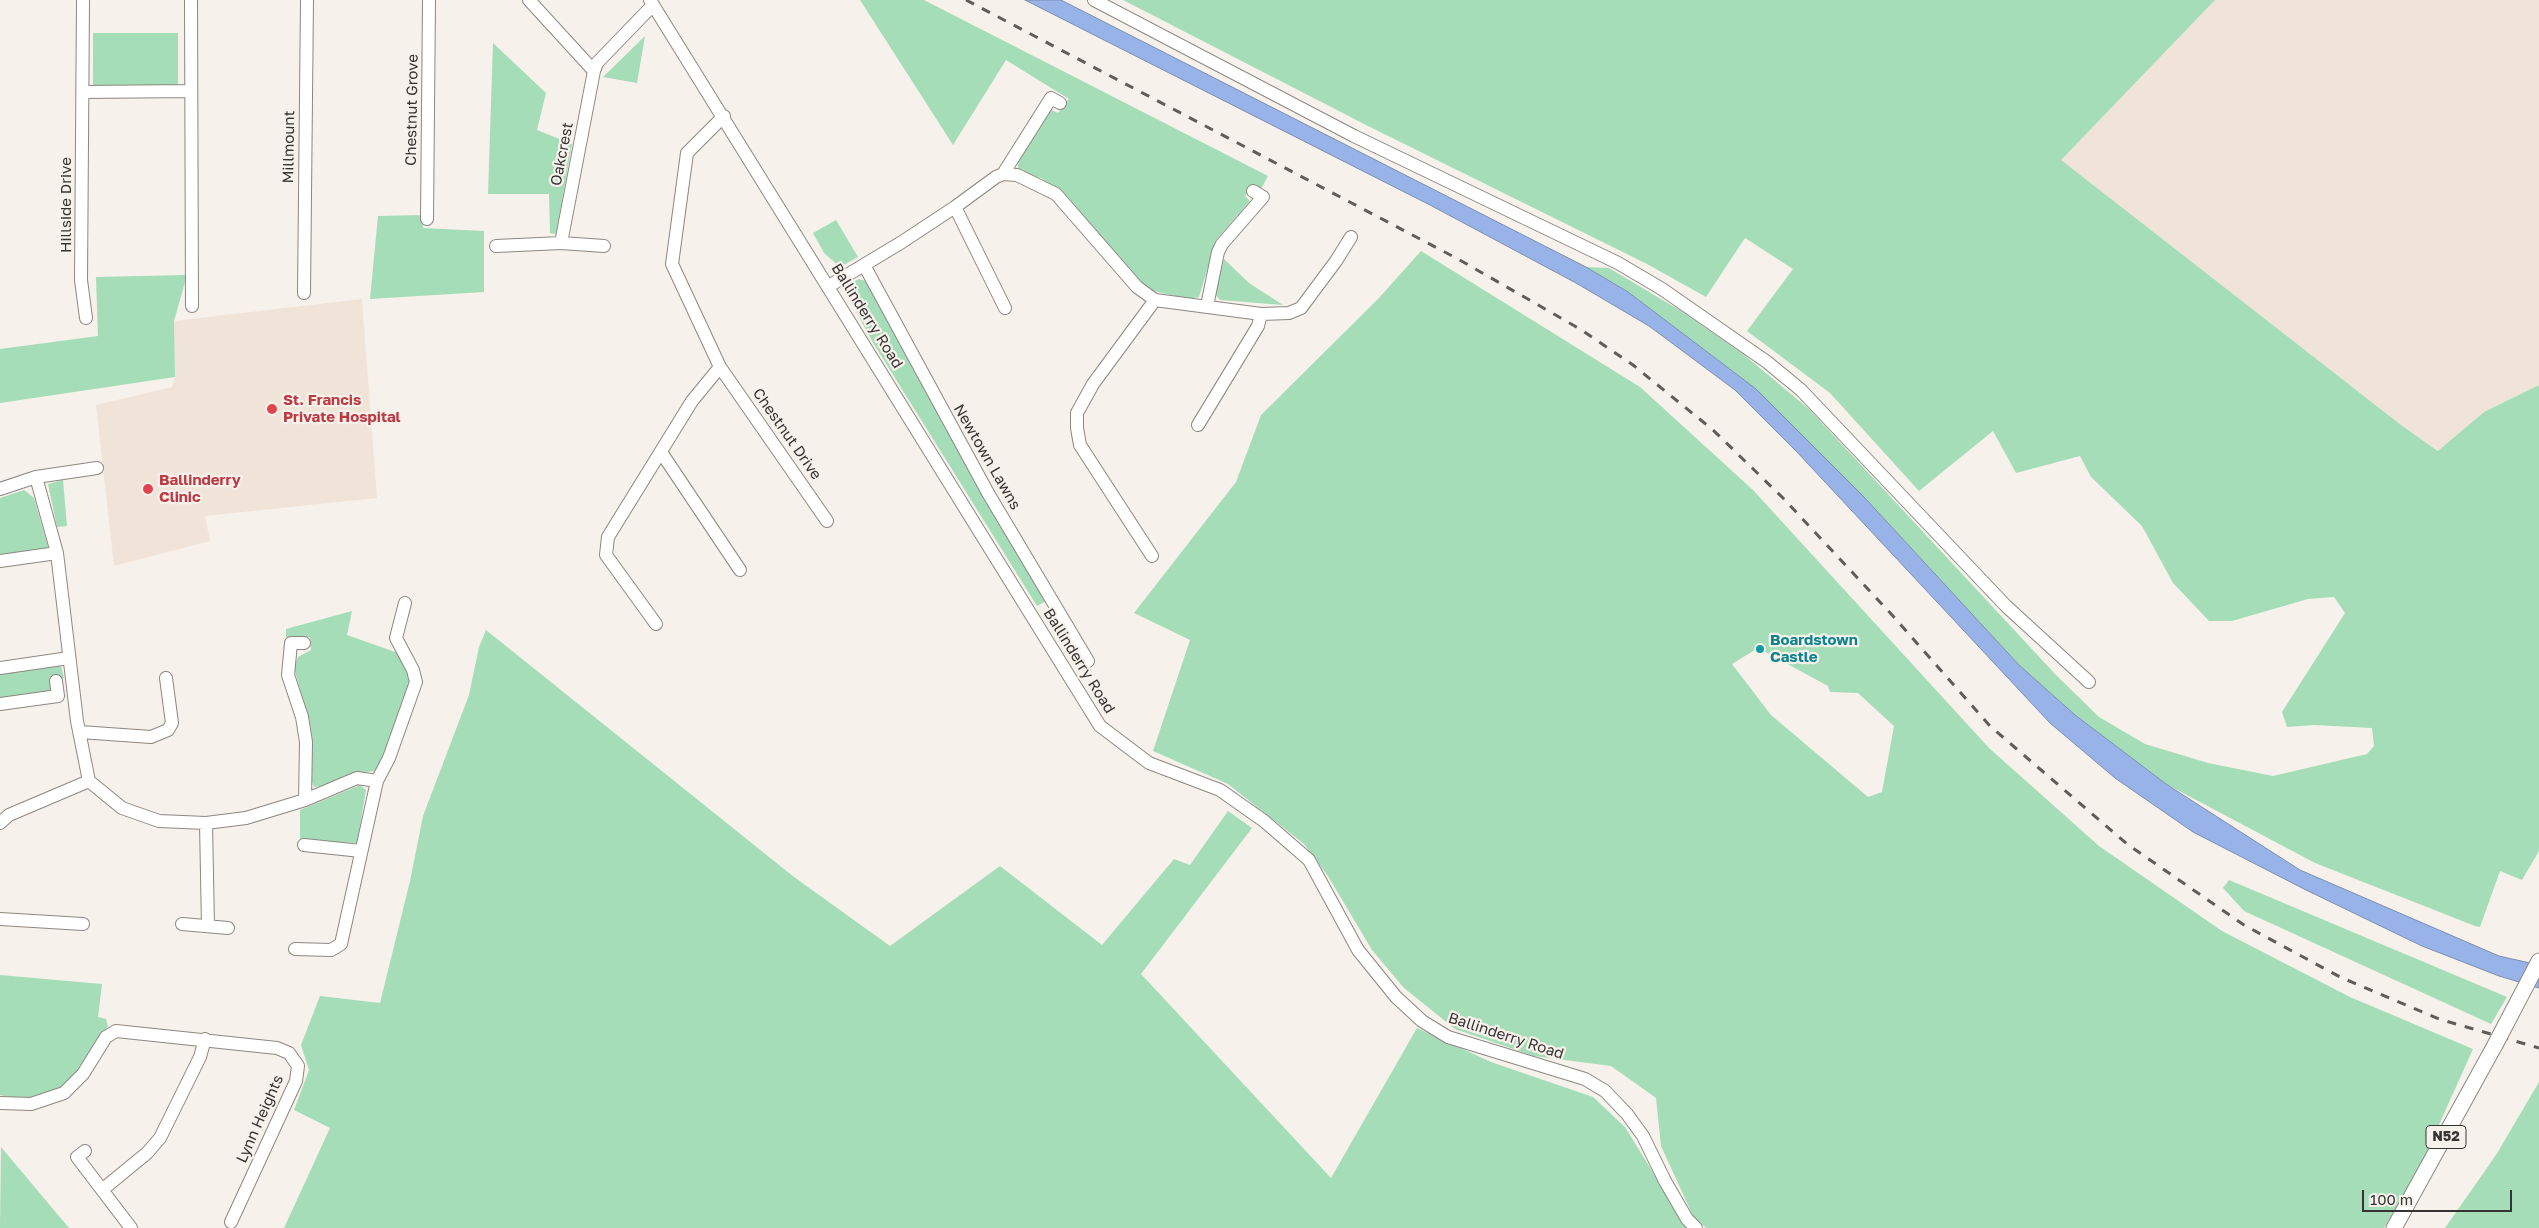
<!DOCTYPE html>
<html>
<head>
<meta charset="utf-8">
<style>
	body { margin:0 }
	#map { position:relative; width:2539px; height:1228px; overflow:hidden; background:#f7f1eb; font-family:"Golos Text",sans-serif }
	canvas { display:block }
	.scale { position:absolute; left:2362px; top:1190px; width:150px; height:22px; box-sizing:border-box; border:2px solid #363432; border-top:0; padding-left:6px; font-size:15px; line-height:18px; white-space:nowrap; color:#363432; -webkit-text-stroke:4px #f7f1eb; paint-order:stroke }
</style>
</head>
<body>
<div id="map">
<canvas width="2539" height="1228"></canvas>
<div class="scale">100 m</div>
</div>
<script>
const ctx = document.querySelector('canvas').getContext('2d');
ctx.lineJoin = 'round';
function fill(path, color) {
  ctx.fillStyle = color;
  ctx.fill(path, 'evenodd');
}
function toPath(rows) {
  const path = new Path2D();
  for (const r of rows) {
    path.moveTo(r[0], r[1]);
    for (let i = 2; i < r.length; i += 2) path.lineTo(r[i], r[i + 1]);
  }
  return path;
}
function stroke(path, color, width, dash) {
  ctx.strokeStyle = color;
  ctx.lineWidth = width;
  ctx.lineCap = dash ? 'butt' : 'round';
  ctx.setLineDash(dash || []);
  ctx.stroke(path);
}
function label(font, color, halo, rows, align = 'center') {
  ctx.font = font + ' "Golos Text",sans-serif';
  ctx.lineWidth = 4.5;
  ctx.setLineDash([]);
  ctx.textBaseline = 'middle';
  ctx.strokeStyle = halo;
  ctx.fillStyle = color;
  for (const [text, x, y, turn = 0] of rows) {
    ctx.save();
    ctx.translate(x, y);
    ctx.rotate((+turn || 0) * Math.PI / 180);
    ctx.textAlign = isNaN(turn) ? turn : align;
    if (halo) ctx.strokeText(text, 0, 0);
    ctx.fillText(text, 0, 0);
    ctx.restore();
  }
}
fill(toPath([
	[2215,0,2539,0,2539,385,2484,412,2439,451,2401,425,2060,160],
	[362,299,377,498,205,516,210,541,114,566,96,405,172,387,175,377,174,321]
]), '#f0e4d8');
fill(toPath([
	[860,0,924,0,1268,176,1261,189,1253,185,1245,196,1250,201,1216,240,1199,297,1187,299,1154,291,1136,278,1066,195,1041,178,1025,174,1018,168,1019,158,1049,109,1058,113,1069,99,1006,60,953,145],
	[1123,0,2215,0,2061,160,2401,425,2438,451,2484,412,2539,385,2539,851,2522,880,2500,871,2480,927,2475,926,2315,863,2166,784,2075,715,2019,665,1864,497,1756,389,1628,292,1586,267,1609,268,1681,311,1743,354,1809,409,2056,675,2099,717,2145,744,2208,763,2273,776,2367,754,2374,746,2372,728,2314,725,2287,727,2282,712,2345,613,2334,597,2308,599,2232,621,2209,621,2173,583,2142,526,2091,477,2080,456,2016,473,1993,431,1919,491,1830,393,1747,331,1793,269,1745,238,1706,297,1647,264,1368,126],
	[93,33,178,33,178,85,93,85],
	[645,36,637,83,603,77],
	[493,43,546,93,537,130,572,144,556,234,550,233,549,194,488,194],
	[422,215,423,228,484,231,484,292,370,299,378,216],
	[836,220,858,257,840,267,824,253,813,233],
	[1421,251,1640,387,1753,490,1989,748,2099,846,2222,931,2350,997,2473,1049,2421,1165,2384,1228,1706,1228,1693,1216,1661,1146,1656,1098,1611,1066,1534,1056,1455,1029,1404,988,1372,950,1328,876,1304,844,1228,784,1153,751,1190,640,1134,613,1236,482,1261,415,1378,299],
	[1758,648,1828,686,1830,692,1858,693,1894,726,1882,792,1868,797,1771,715,1732,664],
	[1224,259,1249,283,1283,305,1220,300,1215,294],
	[187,275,174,321,175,377,0,403,0,349,98,336,96,277],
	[859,279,865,281,887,314,940,419,1048,600,1037,606,872,341,845,291,846,285],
	[63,480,67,526,57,527,48,484],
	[24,490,34,498,48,547,40,561,0,566,0,498],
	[352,611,347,635,398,653,412,676,382,766,377,771,356,773,335,783,314,787,312,782,311,727,294,668,298,657,311,650,310,637,286,637,286,629],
	[486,630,794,877,890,946,1000,866,1102,945,1174,859,1190,865,1228,811,1252,828,1141,974,1331,1178,1417,1028,1491,1062,1593,1097,1625,1127,1687,1228,284,1228,330,1128,294,1110,309,1070,301,1045,320,996,380,1003,410,881,423,816,469,695,479,647],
	[61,666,64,678,50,680,50,690,45,694,0,699,0,673],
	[360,785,366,790,357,843,300,840,300,810],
	[2229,880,2507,997,2491,1024,2244,911,2223,888],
	[0,975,102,984,98,1017,106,1019,108,1026,83,1065,64,1086,40,1097,12,1098,0,1095],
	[2539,1082,2539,1228,2445,1228,2496,1155],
	[1,1147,69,1228,0,1228]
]), '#a4ddb7');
const water = toPath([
	[1025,0,1061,0,1586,267,1628,292,1756,389,1864,497,2019,665,2075,715,2166,784,2300,870,2499,956,2539,965,2539,988,2499,976,2422,946,2304,889,2193,832,2115,778,2050,723,1796,451,1735,390,1649,326,1576,283,1430,205,1025,0]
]);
fill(water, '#98b3e8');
stroke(water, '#7b8db1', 1);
const minor = toPath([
	[83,0,81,280,86,318],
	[191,0,192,306],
	[529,0,594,71],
	[650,0,1100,726,1149,763,1220,790,1264,821,1309,860,1358,950,1396,997,1422,1021,1448,1037,1585,1079,1605,1091,1627,1114,1643,1136,1665,1181,1687,1219,1696,1228],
	[1094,0,1354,136,1618,263,1662,289,1767,362,1801,390,2006,606,2089,682],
	[83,92,191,91],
	[1003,174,1051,98,1060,103],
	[955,207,1005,308],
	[427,219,429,0],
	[561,243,594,71,597,63,653,5],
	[496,246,561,243,604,246],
	[864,265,988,493,1088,661],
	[829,286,902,242,955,207,996,177,1003,174,1017,175,1056,194,1137,287,1155,300,1261,314,1289,313,1301,308,1336,261,1351,237],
	[304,293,307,0],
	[1207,306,1218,252,1222,244,1263,197,1253,191],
	[720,367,827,521],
	[1198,425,1258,326,1261,314],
	[661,452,740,570],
	[36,477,97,468],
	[0,489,36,477,57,553,77,721,89,781,122,808,159,821,206,823,246,818,305,800,357,778,377,781,341,944,331,950,295,949],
	[1152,556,1080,445,1077,428,1077,413,1093,384,1155,300],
	[0,561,57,553],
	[656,624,606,555,608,537,692,401,720,367,672,264,687,153,724,116],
	[304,643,291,643,288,675,302,717,306,742,305,800],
	[0,668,69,658],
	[0,704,58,696,56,681],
	[80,732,151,737,168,730,172,723,166,678],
	[377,781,389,758,416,682,413,670,396,638,405,603],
	[0,823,9,815,89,781],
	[206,823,208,926],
	[304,845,361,851],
	[0,919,83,924],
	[182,924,228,928],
	[0,1103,31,1104,64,1093,83,1074,106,1037,116,1031,277,1048,289,1053,298,1066,296,1081,231,1222],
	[85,1151,77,1157,131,1228],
	[102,1190,147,1153,160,1138,200,1057,205,1039]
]);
const major = toPath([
	[2506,1024,2539,961],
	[2394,1228,2495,1045]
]);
stroke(minor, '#8d8782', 14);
stroke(major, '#8d8782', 17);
stroke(minor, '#fff', 12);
stroke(major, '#fff', 15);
stroke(toPath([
	[966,0,1458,259,1580,329,1633,365,1713,430,1783,498,1893,616,1990,726,2127,844,2244,925,2340,977,2439,1019,2539,1048]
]), '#5f5d5a', 3, [9, 9]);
const majorBridge = toPath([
	[2495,1045,2506,1024]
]);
stroke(majorBridge, '#8d8782', 17, []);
stroke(majorBridge, '#fff', 15);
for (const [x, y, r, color] of [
	[272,409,6,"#e0444e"],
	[148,489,6,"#e0444e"],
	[1760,649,5,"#0f9aa8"]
]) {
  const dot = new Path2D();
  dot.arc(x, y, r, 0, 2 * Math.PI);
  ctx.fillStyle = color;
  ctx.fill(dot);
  stroke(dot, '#f7f1eb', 2);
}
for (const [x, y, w] of [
	[2446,1137,40]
]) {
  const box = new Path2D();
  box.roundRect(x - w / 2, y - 11.5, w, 23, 4);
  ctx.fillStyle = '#f7f1eb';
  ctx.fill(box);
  stroke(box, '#363432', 1);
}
label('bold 14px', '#363432', null, [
	["N52",2446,1137]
]);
label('15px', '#363432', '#f7f1eb', [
	["Chestnut Grove",412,110,-89],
	["Millmount",289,147,-89],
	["Oakcrest",562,154,-79],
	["Hillside Drive",66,205,-90],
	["Ballinderry Road",867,316,58],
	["Chestnut Drive",787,434,55],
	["Newtown Lawns",987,457,60],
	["Ballinderry Road",1079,661,58],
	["Ballinderry Road",1506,1036,18],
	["Lynn Heights",260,1119,-66]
]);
label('bold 15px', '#be3a42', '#f7f1eb', [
	["St. Francis",283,400],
	["Private Hospital",283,417],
	["Ballinderry",159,480],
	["Clinic",159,497]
], 'left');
label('bold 15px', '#0d838f', '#f7f1eb', [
	["Boardstown",1770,640],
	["Castle",1770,657]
], 'left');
</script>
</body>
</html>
